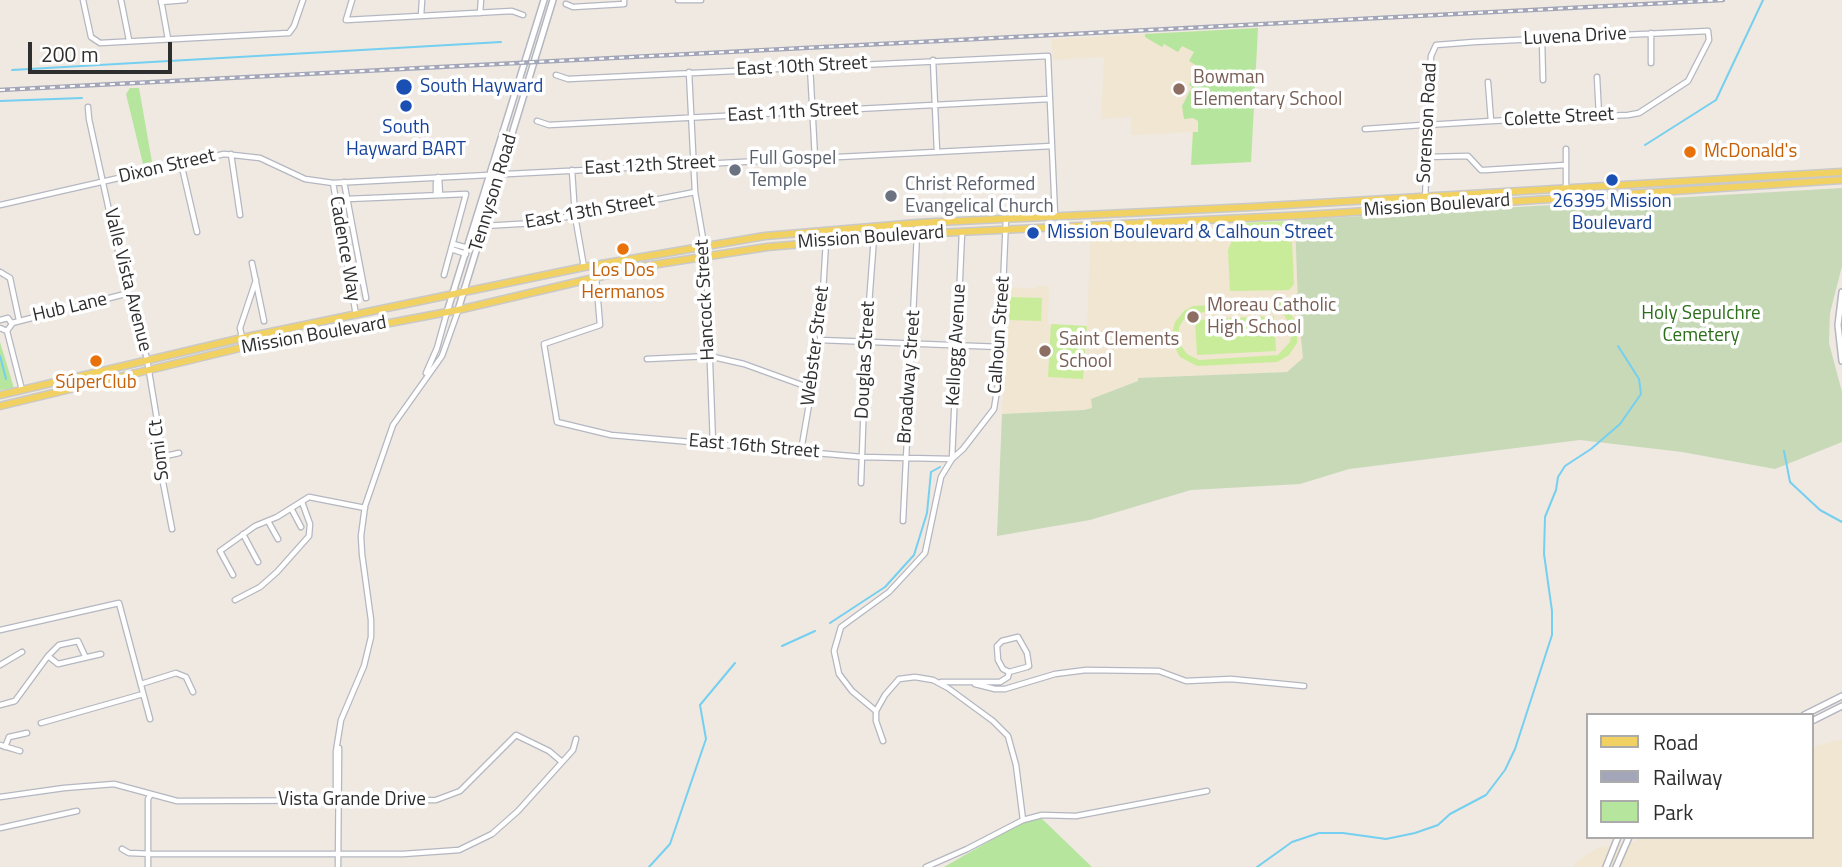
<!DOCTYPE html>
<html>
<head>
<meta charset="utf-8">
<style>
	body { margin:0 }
	#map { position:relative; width:1842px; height:867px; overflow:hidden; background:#efe9e1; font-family:"Titillium Web",sans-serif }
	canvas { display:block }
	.legend { position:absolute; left:1586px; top:713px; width:228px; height:126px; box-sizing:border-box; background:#fff; border:2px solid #ababab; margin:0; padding:9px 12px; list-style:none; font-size:21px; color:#2e2e2e }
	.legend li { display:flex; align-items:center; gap:14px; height:35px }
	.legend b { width:35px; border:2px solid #ababab }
	.scale { position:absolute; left:28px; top:42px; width:144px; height:32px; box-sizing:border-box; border:4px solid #2e2e2e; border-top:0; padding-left:9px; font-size:21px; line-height:24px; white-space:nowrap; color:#2e2e2e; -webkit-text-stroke:5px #fff; paint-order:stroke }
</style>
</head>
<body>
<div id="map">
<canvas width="1842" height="867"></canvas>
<ul class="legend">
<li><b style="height:9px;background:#f2d163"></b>Road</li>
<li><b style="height:9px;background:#a3a6b8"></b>Railway</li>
<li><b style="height:19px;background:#b6e59e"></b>Park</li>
</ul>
<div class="scale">200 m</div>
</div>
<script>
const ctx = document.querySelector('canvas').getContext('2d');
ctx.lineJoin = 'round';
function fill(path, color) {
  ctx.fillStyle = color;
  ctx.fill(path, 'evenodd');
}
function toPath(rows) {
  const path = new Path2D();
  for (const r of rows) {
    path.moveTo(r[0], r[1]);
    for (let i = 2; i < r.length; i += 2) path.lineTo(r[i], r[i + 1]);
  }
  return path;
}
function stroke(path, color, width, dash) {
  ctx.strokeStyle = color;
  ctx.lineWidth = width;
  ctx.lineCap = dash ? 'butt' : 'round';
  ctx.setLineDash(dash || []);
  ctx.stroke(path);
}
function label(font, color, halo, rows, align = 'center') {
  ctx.font = font + ' "Titillium Web",sans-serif';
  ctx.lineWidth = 7;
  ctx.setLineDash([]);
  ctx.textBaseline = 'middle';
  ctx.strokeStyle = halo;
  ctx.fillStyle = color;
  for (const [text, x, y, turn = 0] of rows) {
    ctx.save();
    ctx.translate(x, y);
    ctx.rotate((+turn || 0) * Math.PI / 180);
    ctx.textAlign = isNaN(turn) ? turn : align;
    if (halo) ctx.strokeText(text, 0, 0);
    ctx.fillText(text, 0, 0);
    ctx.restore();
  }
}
fill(toPath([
	[1258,28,1251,162,1191,165,1192,132,1131,135,1131,117,1101,119,1104,57,1053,60,1052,39],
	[1295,220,1298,307,1304,358,1287,372,1139,378,1138,381,1092,399,1092,408,1084,410,1002,414,1008,289,1010,287,1036,289,1037,286,1049,286,1048,324,1087,326,1091,231],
	[1842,739,1842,867,1574,867,1575,863,1597,848,1635,842,1638,837,1812,837,1812,747]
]), '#f0e6d1');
fill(toPath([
	[1258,28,1251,162,1191,165,1193,132,1198,132,1198,121,1193,118,1184,119,1182,106,1192,87,1189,85,1199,67,1189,61,1194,52,1182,46,1178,52,1164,44,1162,47,1145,37,1145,34],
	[130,88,139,88,152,162,143,164,126,94],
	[0,342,14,388,0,390],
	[1037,814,1092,867,944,867]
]), '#b6e59e');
fill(toPath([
	[1842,188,1842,266,1830,313,1829,343,1842,392,1842,442,1775,469,1682,452,1580,440,1349,469,1300,484,1191,490,1090,520,997,536,1002,414,1084,410,1092,408,1091,399,1138,381,1138,378,1287,372,1303,358,1298,307,1295,220]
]), '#c8d9b8');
fill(toPath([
	[1291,221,1294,284,1289,290,1230,291,1228,250,1240,223],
	[1010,297,1042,298,1041,321,1008,320],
	[1297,300,1297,306,1286,307,1298,325,1297,343,1289,355,1277,362,1197,366,1180,357,1173,344,1172,334,1175,322,1184,311,1193,306],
	[1266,308,1283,313,1292,328,1290,342,1278,355,1199,360,1187,354,1179,343,1179,327,1184,319,1193,313],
	[1274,316,1276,351,1197,355,1195,320],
	[1051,324,1087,326,1083,379,1048,377]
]), '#c9ec9a');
stroke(toPath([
	[12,70,501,42],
	[0,101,82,98],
	[1645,145,1716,100,1763,0],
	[0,356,6,379],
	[1784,451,1790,482,1820,510,1842,522],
	[830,623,885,587,914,555,927,513,931,472,940,467],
	[782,646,815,631],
	[649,867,670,844,706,739,700,705,735,663],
	[1257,867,1292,842,1319,833,1343,833,1386,839,1415,833,1438,825,1450,814,1486,795,1505,770,1515,749,1552,635,1552,611,1544,554,1545,517,1556,490,1558,477,1565,466,1591,449,1620,424,1641,394,1639,379,1618,346]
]), '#75cff0', 2);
const minor = toPath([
	[83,0,91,37,100,43,289,33,294,26,303,0],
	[121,0,129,40],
	[161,0,168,39],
	[352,0,346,20,512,11,523,15],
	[678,0,701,0],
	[161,2,185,0],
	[566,4,573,7,624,4,624,0],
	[480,13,481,0],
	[421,16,422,0],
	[1651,33,1651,63],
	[1542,40,1543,80],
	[933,60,937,152],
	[810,66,815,158],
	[689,72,695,192,706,256,713,444],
	[556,75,568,79,1048,56,1055,215],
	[1597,77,1599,116],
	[1488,82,1491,121],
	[88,107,89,119,117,247,147,359,160,438,157,451,172,529],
	[537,121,549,125,1049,99],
	[1365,129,1422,125,1427,125,1491,121,1628,115,1639,113,1688,81,1709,40,1708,31,1474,42,1436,45,1431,56,1427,125,1427,131,1425,207],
	[1566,149,1566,188],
	[231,154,240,215],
	[1426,157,1468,156,1481,170,1485,170,1565,165],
	[181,163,197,232],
	[572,170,575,216,584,267],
	[439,178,440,195],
	[344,182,366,298],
	[333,183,356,315],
	[436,195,436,183,438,177],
	[347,199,466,194,444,275],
	[0,205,224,154,260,158,305,179,333,183,1052,146],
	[484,226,535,223,695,192],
	[453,244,468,248],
	[451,249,466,254],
	[252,263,264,321],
	[0,272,10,278,19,320],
	[596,277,600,325,544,344,557,422,611,435,862,457,952,459,962,232],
	[0,320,8,318,12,324,7,331,0,328],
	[12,323,129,293],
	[7,331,22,390],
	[242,338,240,328,256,280],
	[820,340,1001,347],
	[647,359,709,356,744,364,813,389],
	[426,373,437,348,447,312],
	[801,451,820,340,826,242],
	[158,460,161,457,179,453],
	[861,483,866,344,874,237],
	[291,508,301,527],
	[268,521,278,539],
	[903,521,917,234],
	[243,534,258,562],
	[233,575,220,551,255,526,277,517,309,497,365,508],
	[235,600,260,587,277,572,309,536,310,524,302,502],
	[0,630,119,603,150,719],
	[48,656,59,645,78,641,85,656],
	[0,665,22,652],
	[941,682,1000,682,1008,677,1009,672,1027,667,1029,666,1027,653,1018,637,1002,641,997,646,998,660,1003,669,1009,672],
	[141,684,176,673,186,677,193,692],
	[975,684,995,689,1005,689,1055,674,1086,670,1159,671,1186,681,1231,679,1304,686],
	[0,705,15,701,48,656,58,664,101,654],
	[876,711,852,691,839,674,834,651,841,627,889,592,925,553,941,477,952,459,963,449,994,409,999,378,1006,218],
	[41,723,143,694],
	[883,741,876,721,876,711,885,695,899,679,915,677,933,680,948,688,993,721,1008,736,1016,765,1023,820],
	[0,745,20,751],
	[5,747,9,737,27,733],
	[338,794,336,789,336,751,341,720,364,666,371,637,371,620,362,554,361,536,365,506,393,425,442,356,458,311],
	[0,797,64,788,114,784,177,801,436,800,460,791,516,735,549,751,562,762],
	[0,828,77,811],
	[122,849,129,853,154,854,403,854,459,850,492,834,518,811,573,750,576,739],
	[148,867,148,799,151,794],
	[338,867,339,748],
	[926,867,967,849,1023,820,1042,815,1076,816,1207,791]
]);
const tertiary = toPath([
	[1842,292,1838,325,1842,361],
	[1804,715,1842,696],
	[1812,721,1842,706],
	[1606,867,1618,837],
	[1616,867,1629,837]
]);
const secondary = toPath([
	[458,310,553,0],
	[447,312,544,0]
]);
const primary = toPath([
	[0,395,242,338,584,267,765,236,918,223,1251,207,1842,172],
	[0,406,244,347,269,346,458,310,645,266,767,247,917,234,1306,215,1842,180]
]);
stroke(minor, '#b4b7c1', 7);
stroke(tertiary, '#b4b7c1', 8);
stroke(secondary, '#b4b7c1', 8);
stroke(primary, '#c9c9c9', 9);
stroke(minor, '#fff', 4.5);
stroke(tertiary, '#fff', 5);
stroke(secondary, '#fff', 5);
stroke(primary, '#f2d163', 6);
const rail = toPath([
	[0,90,1723,0]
]);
stroke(rail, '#a3a6b8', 4.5);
stroke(rail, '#fff', 2, [5]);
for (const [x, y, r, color] of [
	[404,87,9,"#1a4fb4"],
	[1179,89,7,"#8d6e63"],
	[406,106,7,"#1a4fb4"],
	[1690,152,7,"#e8710a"],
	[735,170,7,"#6b7280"],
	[1612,180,7,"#1a4fb4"],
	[891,196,7,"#6b7280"],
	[1033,233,7,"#1a4fb4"],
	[623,249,7,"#e8710a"],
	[1193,317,7,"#8d6e63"],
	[1045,351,7,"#8d6e63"],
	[96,361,7,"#e8710a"]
]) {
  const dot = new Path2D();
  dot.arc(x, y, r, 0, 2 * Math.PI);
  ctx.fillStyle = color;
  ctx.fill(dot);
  stroke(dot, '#fff', 2.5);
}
label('19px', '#2e2e2e', '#fff', [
	["Luvena Drive",1575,37,-3],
	["East 10th Street",802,67,-3],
	["East 11th Street",793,113,-3],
	["Colette Street",1559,118,-3],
	["Sorenson Road",1428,123,-87],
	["East 12th Street",650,166,-3],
	["Dixon Street",167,167,-13],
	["Tennyson Road",494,193,-73],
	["Mission Boulevard",1437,206,-4],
	["East 13th Street",590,212,-10],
	["Mission Boulevard",871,238,-4],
	["Cadence Way",344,249,80],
	["Valle Vista Avenue",127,280,76],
	["Hancock Street",706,300,-93],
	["Hub Lane",70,308,-13],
	["Calhoun Street",1000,335,-86],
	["Mission Boulevard",314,336,-10],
	["Kellogg Avenue",957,345,-87],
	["Webster Street",816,346,-83],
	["Douglas Street",866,360,-87],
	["Broadway Street",910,377,-86],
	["East 16th Street",754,447,5],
	["Somi Ct",160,450,-97],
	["Vista Grande Drive",352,800]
]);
label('19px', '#785e54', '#fff', [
	["Bowman",1193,78],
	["Elementary School",1193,100],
	["Moreau Catholic",1207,306],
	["High School",1207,328],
	["Saint Clements",1059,340],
	["School",1059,362]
], 'left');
label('19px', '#164399', '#fff', [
	["South Hayward",420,87],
	["South",406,128,"center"],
	["Hayward BART",406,150,"center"],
	["26395 Mission",1612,202,"center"],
	["Boulevard",1612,224,"center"],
	["Mission Boulevard & Calhoun Street",1047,233]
], 'left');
label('19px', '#c56008', '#fff', [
	["McDonald's",1704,152,"left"],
	["Los Dos",623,271],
	["Hermanos",623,293],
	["SúperClub",96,383]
]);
label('19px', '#5b616d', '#fff', [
	["Full Gospel",749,159],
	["Temple",749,181],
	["Christ Reformed",905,185],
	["Evangelical Church",905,207]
], 'left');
label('19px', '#2c6e1b', '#fff', [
	["Holy Sepulchre",1701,314],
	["Cemetery",1701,336]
]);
</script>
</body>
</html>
